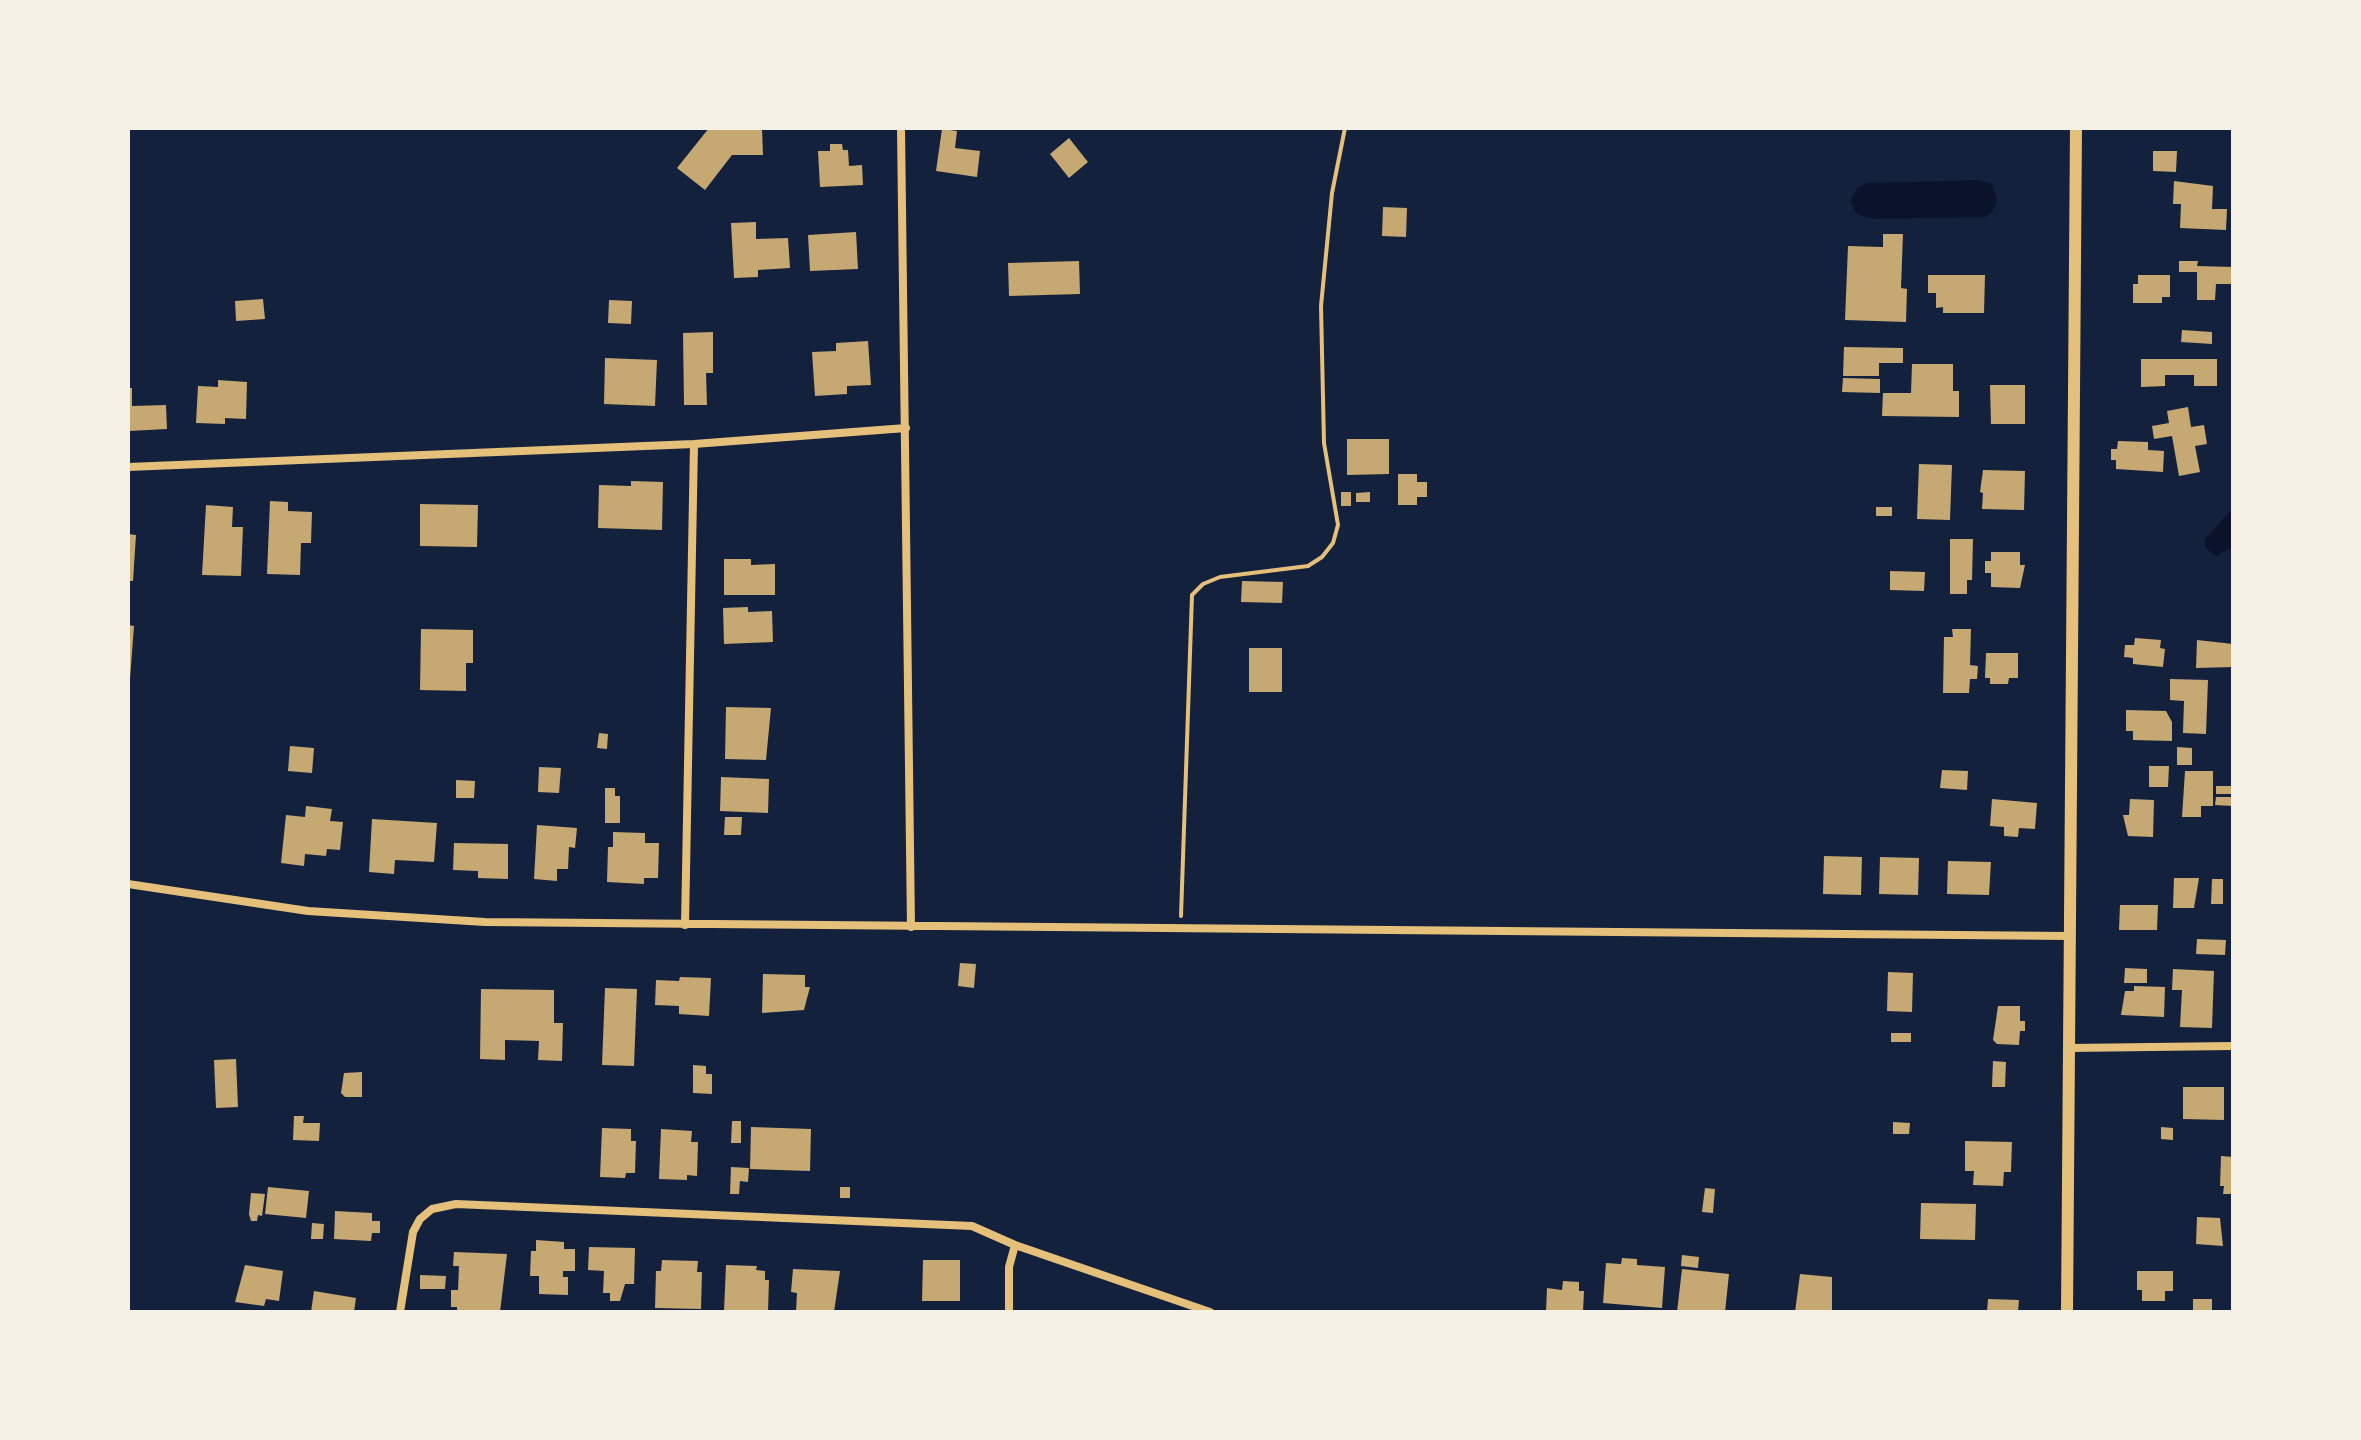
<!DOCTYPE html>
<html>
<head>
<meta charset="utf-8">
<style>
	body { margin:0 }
	#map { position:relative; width:2361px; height:1440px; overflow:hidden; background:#14213d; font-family:"Roboto Condensed",sans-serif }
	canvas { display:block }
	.frame { position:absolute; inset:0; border:130px solid #f6f1e7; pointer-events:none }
</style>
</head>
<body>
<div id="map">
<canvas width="2361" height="1440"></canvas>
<div class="frame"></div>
</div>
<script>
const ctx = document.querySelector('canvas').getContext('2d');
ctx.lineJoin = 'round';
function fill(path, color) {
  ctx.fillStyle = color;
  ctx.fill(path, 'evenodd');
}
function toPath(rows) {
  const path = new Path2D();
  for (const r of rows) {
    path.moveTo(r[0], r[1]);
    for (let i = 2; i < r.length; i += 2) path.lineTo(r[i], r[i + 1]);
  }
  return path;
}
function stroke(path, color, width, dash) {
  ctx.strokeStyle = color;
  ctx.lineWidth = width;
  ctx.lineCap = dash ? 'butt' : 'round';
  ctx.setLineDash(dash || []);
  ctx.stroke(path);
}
fill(toPath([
	[1977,180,1992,184,1997,200,1992,213,1985,217,1873,219,1857,214,1850,202,1857,188,1868,183],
	[2233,508,2233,547,2217,556,2206,549,2204,540]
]), '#0b132b');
fill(toPath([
	[709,128,762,128,763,155,732,155,705,190,677,168],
	[942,129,957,131,955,148,980,151,977,177,936,171],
	[1069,138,1088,162,1069,178,1050,154],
	[830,144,842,144,843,150,848,150,849,166,862,165,863,185,820,187,818,151,830,151],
	[2153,151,2177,151,2176,172,2153,171],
	[2174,181,2213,186,2212,209,2227,209,2226,230,2180,228,2181,204,2173,204],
	[1383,207,1407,208,1406,237,1382,236],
	[756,222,756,239,788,238,790,268,758,270,758,277,734,278,731,223],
	[856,232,858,269,810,271,808,235],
	[1883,234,1903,234,1901,288,1907,289,1906,322,1845,320,1848,246,1883,247],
	[1079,261,1080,294,1009,296,1008,263],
	[2179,261,2198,261,2197,266,2233,267,2233,284,2216,284,2215,300,2197,300,2197,272,2179,272],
	[1928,275,1985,275,1984,313,1943,313,1943,307,1936,308,1936,293,1928,293],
	[2138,275,2170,275,2170,297,2162,297,2162,303,2133,303,2133,284,2138,284],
	[263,299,265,319,236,321,235,301],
	[609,300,632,301,631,324,608,323],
	[2182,330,2212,332,2212,344,2181,342],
	[713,332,713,373,706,373,707,405,684,405,683,333],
	[868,341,871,385,847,386,847,394,815,396,812,352,836,351,836,343],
	[1844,347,1903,348,1903,363,1879,363,1879,376,1843,376],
	[605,358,657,360,655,406,604,404],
	[2141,359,2217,359,2217,386,2194,386,2194,375,2165,375,2165,386,2141,387],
	[1912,364,1953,364,1953,391,1959,391,1959,417,1882,416,1883,393,1911,393],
	[1843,378,1880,379,1880,393,1842,392],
	[218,380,247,382,246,419,225,418,225,424,196,423,198,386,218,387],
	[1990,385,2025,385,2025,424,1991,424],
	[128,388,132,388,132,406,166,405,167,429,129,431],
	[2188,407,2191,427,2204,425,2207,444,2195,446,2200,472,2179,476,2172,436,2154,439,2152,426,2169,423,2167,411],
	[1347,439,1389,439,1389,474,1347,475],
	[2118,441,2148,442,2148,450,2164,451,2163,472,2116,469,2116,460,2111,460,2111,449,2117,449],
	[1919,464,1952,465,1950,520,1917,519],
	[1983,470,2025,471,2024,510,1982,509,1983,493,1980,492],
	[1398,474,1417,474,1417,482,1427,482,1427,497,1417,497,1417,505,1398,505],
	[631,481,663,482,662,530,598,528,599,485,631,486],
	[1341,492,1351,492,1351,506,1341,506],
	[1370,492,1370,502,1356,502,1356,493],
	[270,501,288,502,288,511,312,512,311,543,301,543,300,575,267,574],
	[420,504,478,505,477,547,420,546],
	[206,505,233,507,232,527,243,527,241,576,202,575],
	[1876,507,1892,507,1892,516,1876,516],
	[128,534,136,535,133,581,128,581],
	[1950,539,1973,539,1972,580,1967,580,1967,594,1950,594],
	[1991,552,2020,552,2020,565,2025,565,2020,588,1991,587,1991,573,1985,573,1985,561,1991,561],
	[724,559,751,559,751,565,775,564,775,595,724,595],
	[1890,571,1925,572,1924,591,1890,590],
	[1242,581,1283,582,1282,603,1241,602],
	[748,607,748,612,772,611,773,642,724,644,723,608],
	[128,625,134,626,130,679,128,679],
	[421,629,473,630,473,663,466,663,466,691,420,690],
	[1952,629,1971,629,1970,665,1978,666,1977,679,1970,679,1969,693,1943,693,1944,637,1953,637],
	[2135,638,2161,640,2160,648,2165,649,2163,667,2133,664,2133,658,2124,657,2125,645,2134,645],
	[2197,640,2233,644,2233,667,2196,668],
	[1249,648,1282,648,1282,692,1249,692],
	[1986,653,2018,653,2018,678,2009,678,2008,684,1990,684,1990,678,1985,678],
	[2170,679,2208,680,2206,734,2183,733,2184,701,2170,700],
	[726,707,771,708,766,760,725,759],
	[2126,710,2166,711,2172,722,2172,741,2133,740,2133,731,2126,731],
	[599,733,608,734,607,749,597,748],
	[290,746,314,748,312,773,288,771],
	[2177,747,2192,748,2192,765,2177,765],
	[2149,766,2169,766,2168,787,2149,787],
	[539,767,561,768,559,793,538,792],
	[1942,770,1968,771,1967,790,1940,788],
	[2185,771,2213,771,2213,806,2201,806,2201,817,2182,817],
	[721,777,769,779,768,813,720,811],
	[456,780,475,781,474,798,456,798],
	[2216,786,2233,786,2233,794,2216,794],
	[605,788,615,788,615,796,620,796,620,823,605,823],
	[2216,797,2233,797,2233,806,2215,805],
	[1992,799,2037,803,2035,829,2019,828,2018,837,2004,836,2004,827,1990,826],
	[2130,799,2154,800,2153,837,2128,836,2123,815,2129,815],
	[306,806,332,809,330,821,343,822,340,850,327,849,326,856,305,854,304,866,281,863,286,815,305,817],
	[725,817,742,817,741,835,724,835],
	[372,819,437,823,434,862,395,860,394,874,369,872],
	[537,825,577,828,575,848,569,847,568,869,557,869,557,881,534,879],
	[613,832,645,833,645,843,659,843,658,878,644,878,644,884,607,882,608,847,613,847],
	[454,843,508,844,508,879,478,878,478,871,453,870],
	[1824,856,1862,857,1861,895,1823,894],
	[1880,857,1919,858,1918,895,1879,894],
	[1948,861,1991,862,1989,895,1947,894],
	[2174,878,2199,878,2194,908,2173,908],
	[2212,879,2223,879,2223,904,2211,904],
	[2120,905,2158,905,2157,930,2119,930],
	[2197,939,2226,940,2225,955,2196,954],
	[960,963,976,964,974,988,958,986],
	[2125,968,2147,969,2147,983,2124,983],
	[2173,969,2214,971,2212,1028,2180,1027,2182,990,2172,990],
	[1888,972,1913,973,1912,1012,1887,1011],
	[763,974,805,975,805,987,810,987,804,1010,762,1013],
	[680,977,711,978,709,1016,679,1014,679,1006,655,1005,656,980,679,981],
	[2134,986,2165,987,2164,1017,2121,1015,2125,991,2134,991],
	[605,988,637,989,634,1066,602,1065],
	[481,989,554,990,554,1023,563,1023,562,1061,538,1060,539,1041,505,1040,505,1060,480,1059],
	[1998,1006,2020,1006,2020,1021,2025,1021,2025,1031,2020,1031,2019,1045,1997,1044,1993,1040],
	[1891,1033,1911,1033,1911,1042,1891,1042],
	[236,1059,238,1107,216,1108,214,1060],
	[1993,1061,2006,1062,2005,1087,1992,1087],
	[693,1065,706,1066,706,1074,712,1074,712,1094,693,1093],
	[362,1072,362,1097,345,1097,341,1093,344,1073],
	[2183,1087,2224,1087,2224,1120,2183,1119],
	[294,1116,304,1116,303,1123,320,1123,319,1141,293,1140],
	[732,1121,741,1121,741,1143,731,1143],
	[1893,1122,1910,1123,1909,1134,1893,1134],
	[751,1127,811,1129,810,1171,750,1169],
	[2161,1127,2173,1128,2173,1140,2161,1139],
	[602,1128,631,1129,631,1141,636,1141,635,1173,626,1173,625,1178,600,1177],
	[661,1129,692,1131,691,1142,698,1142,697,1176,687,1175,687,1180,659,1179],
	[1965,1141,2012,1142,2011,1172,2004,1172,2003,1186,1973,1185,1974,1171,1965,1171],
	[2221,1156,2233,1157,2233,1194,2223,1194,2224,1186,2220,1186],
	[731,1167,749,1168,748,1182,740,1181,739,1194,730,1194],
	[268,1187,309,1191,306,1218,265,1214],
	[840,1187,850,1187,850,1198,840,1198],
	[1705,1188,1715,1189,1713,1213,1702,1212],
	[251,1193,265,1194,262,1216,258,1215,257,1221,251,1221,249,1214],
	[1921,1203,1976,1204,1975,1240,1920,1239],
	[335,1211,372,1213,372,1221,380,1221,380,1233,372,1233,371,1241,334,1239],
	[2197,1217,2220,1218,2223,1246,2196,1244],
	[312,1223,324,1224,323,1239,311,1239],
	[536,1240,564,1242,564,1249,575,1249,575,1271,563,1271,563,1277,568,1277,568,1295,539,1294,539,1276,530,1276,531,1251,536,1251],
	[589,1247,635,1248,634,1284,625,1284,620,1301,610,1301,610,1293,603,1293,604,1271,588,1270],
	[454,1252,507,1254,500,1312,457,1312,457,1307,451,1307,451,1290,458,1290,459,1266,453,1266],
	[1682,1255,1699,1257,1698,1268,1681,1266],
	[1622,1258,1637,1259,1637,1265,1665,1267,1662,1308,1603,1303,1606,1263,1621,1264],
	[662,1260,698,1261,697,1272,702,1272,701,1309,655,1308,656,1271,661,1271],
	[923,1260,960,1260,960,1301,922,1301],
	[245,1265,283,1271,279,1301,266,1299,264,1306,235,1302],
	[726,1265,757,1266,756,1270,765,1271,765,1280,769,1280,768,1312,724,1311],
	[793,1269,840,1271,834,1312,796,1312,797,1293,791,1292],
	[1682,1269,1729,1274,1725,1312,1677,1312],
	[2137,1271,2173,1271,2173,1291,2165,1291,2165,1301,2142,1301,2142,1290,2137,1290],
	[1800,1274,1832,1277,1832,1312,1795,1312],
	[420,1275,446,1276,445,1289,420,1289],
	[1563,1281,1579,1282,1579,1291,1584,1291,1583,1312,1546,1312,1547,1288,1562,1290],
	[314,1291,356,1298,354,1312,311,1312],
	[1988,1299,2019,1300,2018,1312,1987,1312],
	[2193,1299,2212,1299,2212,1312,2193,1312]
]), '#c6a872');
stroke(toPath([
	[1181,916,1192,595,1203,584,1220,577,1308,566,1322,557,1333,543,1338,525,1324,443,1321,306,1332,193,1345,128]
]), '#e5c07b', 4);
stroke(toPath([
	[901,128,911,927],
	[128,467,694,444,906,428],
	[128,884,308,911,485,922,2070,936],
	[685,925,694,444],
	[2069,1048,2233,1046],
	[400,1312,413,1232,420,1219,432,1209,456,1204,972,1226,1015,1245,1210,1312],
	[1009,1312,1009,1267,1015,1245]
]), '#e5c07b', 8);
stroke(toPath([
	[2067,1312,2076,128]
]), '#e5c07b', 12);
</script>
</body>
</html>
